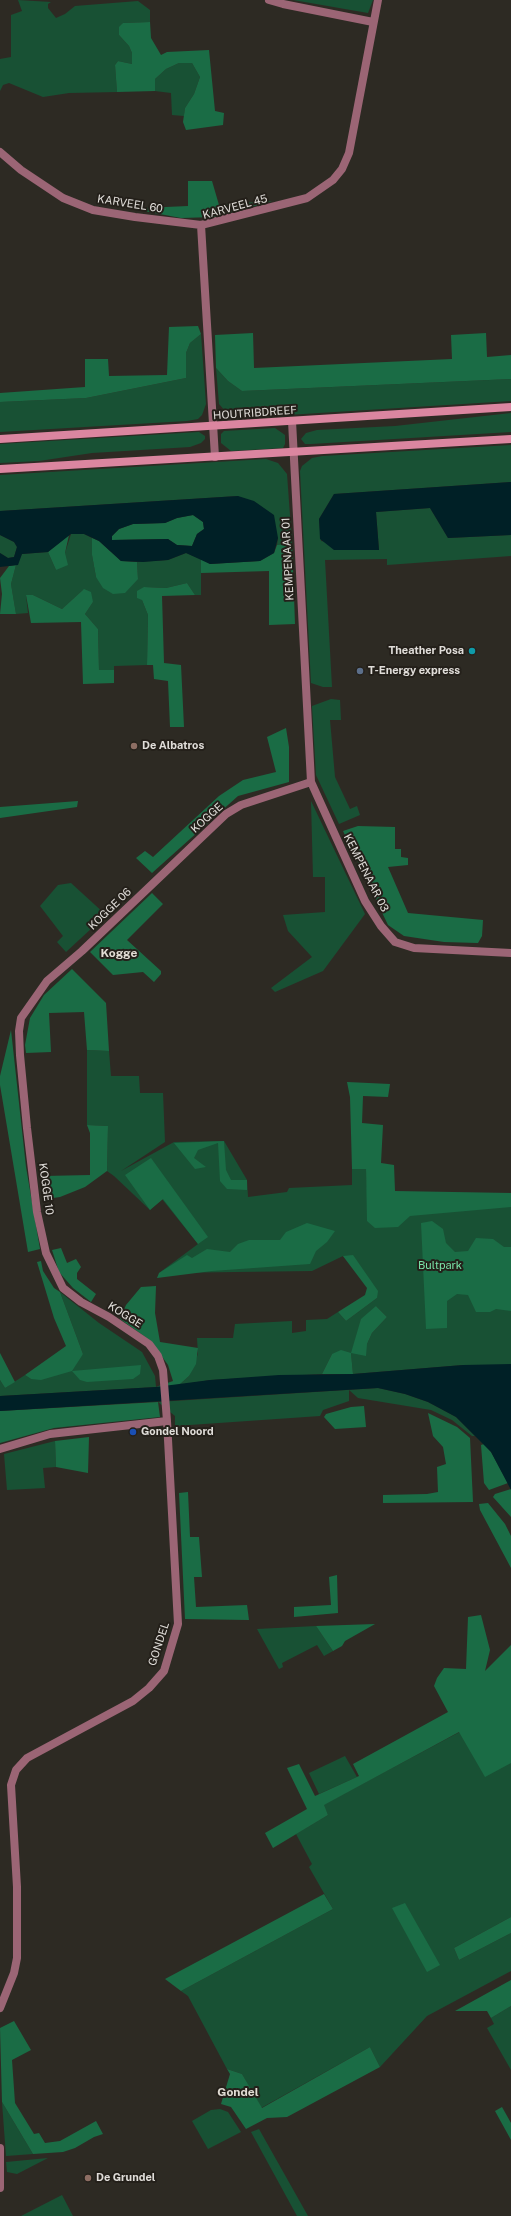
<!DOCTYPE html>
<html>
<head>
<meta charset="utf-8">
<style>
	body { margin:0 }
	canvas { display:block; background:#2d2a23 }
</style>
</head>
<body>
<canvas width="511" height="2216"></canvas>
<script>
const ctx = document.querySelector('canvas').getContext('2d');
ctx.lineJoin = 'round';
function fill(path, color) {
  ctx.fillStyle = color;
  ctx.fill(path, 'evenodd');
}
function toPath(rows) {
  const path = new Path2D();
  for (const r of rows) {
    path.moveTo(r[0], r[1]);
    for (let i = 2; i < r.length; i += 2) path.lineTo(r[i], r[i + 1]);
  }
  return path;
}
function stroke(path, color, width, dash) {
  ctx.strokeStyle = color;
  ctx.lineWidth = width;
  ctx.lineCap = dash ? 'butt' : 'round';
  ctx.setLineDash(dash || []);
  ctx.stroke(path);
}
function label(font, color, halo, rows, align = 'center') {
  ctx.font = font + ' "Public Sans",sans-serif';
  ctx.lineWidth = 4;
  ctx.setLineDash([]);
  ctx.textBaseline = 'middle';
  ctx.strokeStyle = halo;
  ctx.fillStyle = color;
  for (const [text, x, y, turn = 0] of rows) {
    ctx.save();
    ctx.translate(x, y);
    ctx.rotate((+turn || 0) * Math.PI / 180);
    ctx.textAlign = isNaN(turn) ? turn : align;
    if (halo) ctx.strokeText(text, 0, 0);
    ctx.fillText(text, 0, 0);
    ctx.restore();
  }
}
fill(toPath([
	[18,0,51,2,48,4,48,8,56,18,65,14,75,6,138,1,150,10,150,22,123,23,119,35,129,46,132,53,132,64,118,61,115,65,117,92,69,93,43,97,9,83,3,85,0,91,0,59,11,57,11,15,22,11],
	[293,0,373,0,368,13],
	[179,63,192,63,200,77,194,94,185,108,184,116,172,115,171,93,155,91,155,79,166,69],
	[201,334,206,404,202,415,198,419,187,421,0,432,0,402,86,398,186,378,186,353,190,343],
	[216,368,228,381,242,391,511,379,511,401,239,418,227,413,219,404],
	[511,413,511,432,311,444,305,444,301,439,306,433,317,430,395,426],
	[275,428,285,435,285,444,283,448,231,451,221,443,221,434,224,431],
	[199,432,205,436,205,439,201,443,190,447,92,453,39,461,0,463,0,444],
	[511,445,511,482,334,494,319,519,321,541,379,550,376,512,430,508,448,538,511,535,511,556,387,565,387,559,325,560,332,687,323,687,311,683,300,471,302,466,312,458,322,456],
	[266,459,278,463,287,474,292,543,277,545,278,538,238,496,0,511,0,475],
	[71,534,84,534,92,538,92,555,96,577,138,579,137,562,168,560,186,553,201,559,201,595,195,595,187,583,166,588,144,587,142,600,148,615,147,665,114,666,114,670,99,670,98,629,85,614,93,602,83,590,62,609,33,595,26,596,28,613,16,614,11,584,16,565,22,554,48,552,56,570,65,553],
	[0,535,14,542,17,547,14,557,8,558,0,553],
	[331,699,340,700,341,720,330,720,335,777,350,809,357,806,360,815,339,824,316,775,312,706],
	[311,801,365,914,323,971,275,992,271,988,312,957,288,931,283,915,325,912,325,877,313,877],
	[71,883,106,915,66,952,57,942,63,936,40,906,58,885],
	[87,1050,109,1051,111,1076,139,1076,140,1093,163,1093,165,1142,121,1171,174,1142,224,1141,247,1180,248,1197,287,1192,289,1188,352,1185,352,1169,366,1169,367,1190,511,1198,511,1368,463,1365,353,1374,351,1353,332,1354,322,1374,210,1380,179,1385,189,1376,198,1354,197,1338,233,1338,235,1324,292,1321,292,1333,306,1331,306,1320,327,1319,338,1312,346,1321,377,1298,343,1256,312,1271,159,1273,198,1244,162,1199,150,1210,114,1176,107,1171,108,1126,87,1125],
	[376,1306,387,1317,372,1333,367,1344],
	[60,1292,99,1323,142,1352,155,1376,156,1387,0,1396,0,1380,5,1388,25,1375,31,1379,83,1354],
	[378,1388,405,1394,428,1402,456,1417,475,1436,472,1436,452,1420,431,1410,358,1398,349,1390,349,1401,323,1410,320,1416,175,1426,175,1416,158,1402],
	[55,1441,56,1467,43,1468,45,1488,7,1490,4,1454],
	[316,1626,333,1651,324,1656,317,1645,282,1663,283,1667,279,1669,257,1629],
	[511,1691,511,1917,454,1948,459,1960,511,1933,511,1971,427,2016,380,2067,370,2047,261,2108,242,2074,227,2069,188,1996,181,1991,333,1909,309,1867,312,1864,296,1834,328,1815,323,1805,484,1719],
	[345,1756,357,1777,319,1794,309,1773],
	[511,2006,511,2070,487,2028,494,2024,491,2018],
	[2,2102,33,2154,6,2156],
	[220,2109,228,2112,241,2132,208,2149,192,2121,211,2110],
	[259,2129,308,2216,297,2216,251,2132],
	[48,2158,17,2174,7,2172,6,2162],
	[62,2195,73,2216,21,2216]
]), '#185134');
fill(toPath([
	[150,22,151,38,161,55,167,52,209,50,215,111,224,113,223,125,186,130,183,122,185,108,194,94,200,77,192,63,179,63,166,69,155,79,155,91,117,92,115,65,118,61,132,64,132,53,129,46,119,35,119,27,123,23],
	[188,181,212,181,219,205,272,201,214,217,181,218,144,211,144,208,188,206],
	[198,326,201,334,190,343,186,353,186,378,86,398,0,402,0,393,85,387,85,359,108,359,109,376,167,375,169,327],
	[253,333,254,368,452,359,451,335,486,333,487,357,511,355,511,379,242,391,228,381,216,368,215,335],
	[193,515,203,522,204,529,197,534,192,546,177,545,168,539,112,540,112,536,119,529,133,524,165,523,177,518],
	[69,535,65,553,68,565,56,570,48,552],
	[92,538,99,541,121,561,137,562,138,579,125,593,113,594,103,588,96,577,92,555],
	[292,543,295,624,269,625,269,571,201,573,201,559,210,564,260,561,274,553,277,545],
	[16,565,11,584,16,614,0,614,2,594,0,578,9,566],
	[187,583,195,595,162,596,164,663,181,665,184,727,170,727,168,681,154,679,153,665,147,665,148,615,142,600,137,598,137,591,144,587,166,588],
	[84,589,91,592,93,602,85,614,98,629,99,670,114,670,114,683,83,684,81,622,31,623,26,595,33,595,62,609],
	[286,728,289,747,289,782,238,796,152,873,136,858,145,851,153,857,219,796,243,780,276,772,267,737],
	[78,801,77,807,0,818,0,807],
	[358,826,395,827,395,849,401,849,401,857,408,858,408,865,388,867,408,913,483,920,482,936,478,943,444,942,404,936,388,925,343,831],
	[152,893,163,904,127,940,161,971,161,974,154,982,143,972,113,975,90,952],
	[72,969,106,1003,109,1051,87,1050,84,1012,49,1013,51,1052,26,1053,25,1045,30,1018,44,995],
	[11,1030,26,1167,40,1249,28,1252,0,1085,0,1076],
	[347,1082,390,1084,388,1097,363,1096,362,1123,383,1125,381,1163,394,1165,395,1191,511,1193,511,1207,410,1216,398,1227,375,1228,367,1221,366,1169,352,1169,350,1097],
	[87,1125,108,1126,107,1171,85,1187,60,1197,46,1199,44,1176,90,1175,90,1133],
	[224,1141,226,1170,231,1180,247,1180,247,1190,227,1189,220,1181,218,1143,198,1150,194,1158,206,1167,195,1169,174,1143],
	[151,1158,208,1237,198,1244,163,1199,150,1210,125,1175],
	[432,1221,443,1229,446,1243,455,1252,468,1251,476,1238,493,1239,504,1247,511,1247,511,1311,496,1309,490,1312,476,1312,468,1295,457,1294,447,1301,447,1328,426,1329,421,1223],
	[307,1223,335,1231,327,1242,316,1251,310,1264,212,1271,157,1278,159,1273,187,1255,192,1258,207,1249,230,1252,238,1244,249,1240,280,1240,286,1232],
	[61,1248,67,1263,76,1259,81,1267,77,1273,77,1279,96,1294,91,1302,73,1288,59,1272,52,1250],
	[353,1255,378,1291,377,1298,346,1321,338,1312,365,1295,367,1288,343,1256],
	[41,1261,43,1271,54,1288,60,1292,83,1354,72,1371,141,1365,140,1374,133,1379,87,1382,80,1380,72,1371,41,1380,31,1379,25,1375,66,1346,54,1318,37,1262],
	[156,1286,155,1313,160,1342,198,1348,196,1364,189,1376,179,1385,156,1387,173,1381,168,1365,151,1341,120,1319,126,1305,141,1287],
	[376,1306,387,1317,372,1333,367,1344,366,1356,351,1353,353,1374,322,1374,332,1354,341,1350,351,1353,361,1319],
	[0,1353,15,1382,5,1388,0,1380],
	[158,1402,160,1417,54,1428,0,1443,0,1411],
	[364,1406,366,1427,335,1429,324,1417,326,1414,351,1407],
	[428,1413,457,1427,470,1438,473,1502,383,1503,383,1495,427,1494,438,1492,437,1467,446,1464,443,1447,433,1436],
	[89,1437,88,1473,56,1467,55,1441],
	[484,1444,491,1452,508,1483,489,1490,484,1483,481,1445],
	[511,1489,511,1517,493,1497,495,1494],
	[188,1492,190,1537,199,1537,202,1577,194,1577,196,1607,247,1605,249,1620,185,1619,179,1493],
	[488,1503,505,1524,511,1536,511,1568,480,1510,479,1504],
	[337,1575,338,1613,294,1617,294,1607,331,1605,329,1577],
	[481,1615,490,1650,485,1671,511,1645,511,1763,485,1777,459,1732,324,1805,328,1815,273,1848,265,1833,307,1809,287,1768,299,1764,315,1796,359,1776,353,1764,448,1712,434,1686,437,1678,444,1668,466,1669,468,1617],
	[375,1624,345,1641,342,1646,333,1651,316,1626],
	[324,1894,333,1909,181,1991,165,1979],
	[405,1903,440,1965,427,1972,392,1908],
	[511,1917,511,1933,459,1960,454,1948],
	[511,1980,511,2006,491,2018,487,2011,455,2011],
	[14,2021,31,2050,12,2060,15,2103,34,2134,39,2133,45,2143,60,2141,96,2121,103,2134,94,2137,75,2148,63,2152,33,2154,2,2102,0,2028],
	[370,2047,380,2067,287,2117,267,2118,246,2129,231,2107,221,2104,230,2074,227,2069,242,2074,262,2108],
	[502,2107,511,2123,511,2140,495,2111]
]), '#1a6c45');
fill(toPath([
	[511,482,511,535,448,538,430,508,376,512,379,550,334,550,320,539,319,519,334,494],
	[238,496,254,501,274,515,278,538,274,553,260,561,210,564,186,553,168,560,143,562,121,561,99,541,84,534,71,534,48,552,22,554,18,565,0,567,0,553,8,558,14,557,17,547,14,542,0,535,0,511],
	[193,515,203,522,204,529,197,534,192,546,177,545,168,539,112,540,112,536,119,529,133,524,165,523,177,518],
	[511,1364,511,1490,491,1452,456,1417,428,1402,405,1394,378,1388,0,1411,0,1396,156,1387,210,1380,279,1375,353,1374,463,1365]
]), '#002026');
stroke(toPath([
	[269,0,283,4,373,22],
	[0,152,21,170,63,198,93,210,135,217,201,225,307,198,333,180,342,169,349,153,378,0],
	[201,225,215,457],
	[292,421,311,782,365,901,381,926,395,942,414,948,511,953],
	[167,1421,163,1370,158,1356,149,1344,109,1317,81,1302,63,1288,46,1253,37,1212,27,1128,20,1055,19,1031,21,1018,47,981,82,951,226,814,241,805,311,782],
	[0,1449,50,1434,167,1421,178,1624,164,1671,149,1688,133,1701,27,1758,16,1770,11,1785,17,1887,17,1958,14,1973,0,2008],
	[0,2148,0,2188]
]), '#9b6575', 8);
stroke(toPath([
	[0,439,511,407],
	[0,469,511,439]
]), '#db86a0', 8);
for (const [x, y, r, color] of [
	[472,651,4,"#0f9aa8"],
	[360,671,4,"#5c6f8a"],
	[134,746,4,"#8d6e63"],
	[133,1432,4,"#1a4fb4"],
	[88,2178,4,"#8d6e63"]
]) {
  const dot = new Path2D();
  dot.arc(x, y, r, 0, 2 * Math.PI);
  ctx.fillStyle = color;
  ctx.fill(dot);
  stroke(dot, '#24201a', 1.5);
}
label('11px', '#e0ddd9', '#24201a', [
	["KARVEEL 60",130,204,9],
	["KARVEEL 45",235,207,-15],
	["HOUTRIBDREEF",255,413,-4],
	["KEMPENAAR 01",288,559,-93],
	["KOGGE",207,818,-42],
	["KEMPENAAR 03",366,873,63],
	["KOGGE 06",110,909,-44],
	["KOGGE 10",46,1189,82],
	["KOGGE",125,1315,32],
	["GONDEL",159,1644,-72]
]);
label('bold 11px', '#e0ddd9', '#24201a', [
	["Theather Posa",464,651,"right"],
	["T-Energy express",368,671],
	["De Albatros",142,746],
	["Gondel Noord",141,1432],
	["De Grundel",96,2178]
], 'left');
label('11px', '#7ae4a9', '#24201a', [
	["Bultpark",440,1266]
]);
label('bold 12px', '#e2ddd5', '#24201a', [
	["Kogge",119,953],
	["Gondel",238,2092]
]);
</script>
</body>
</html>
